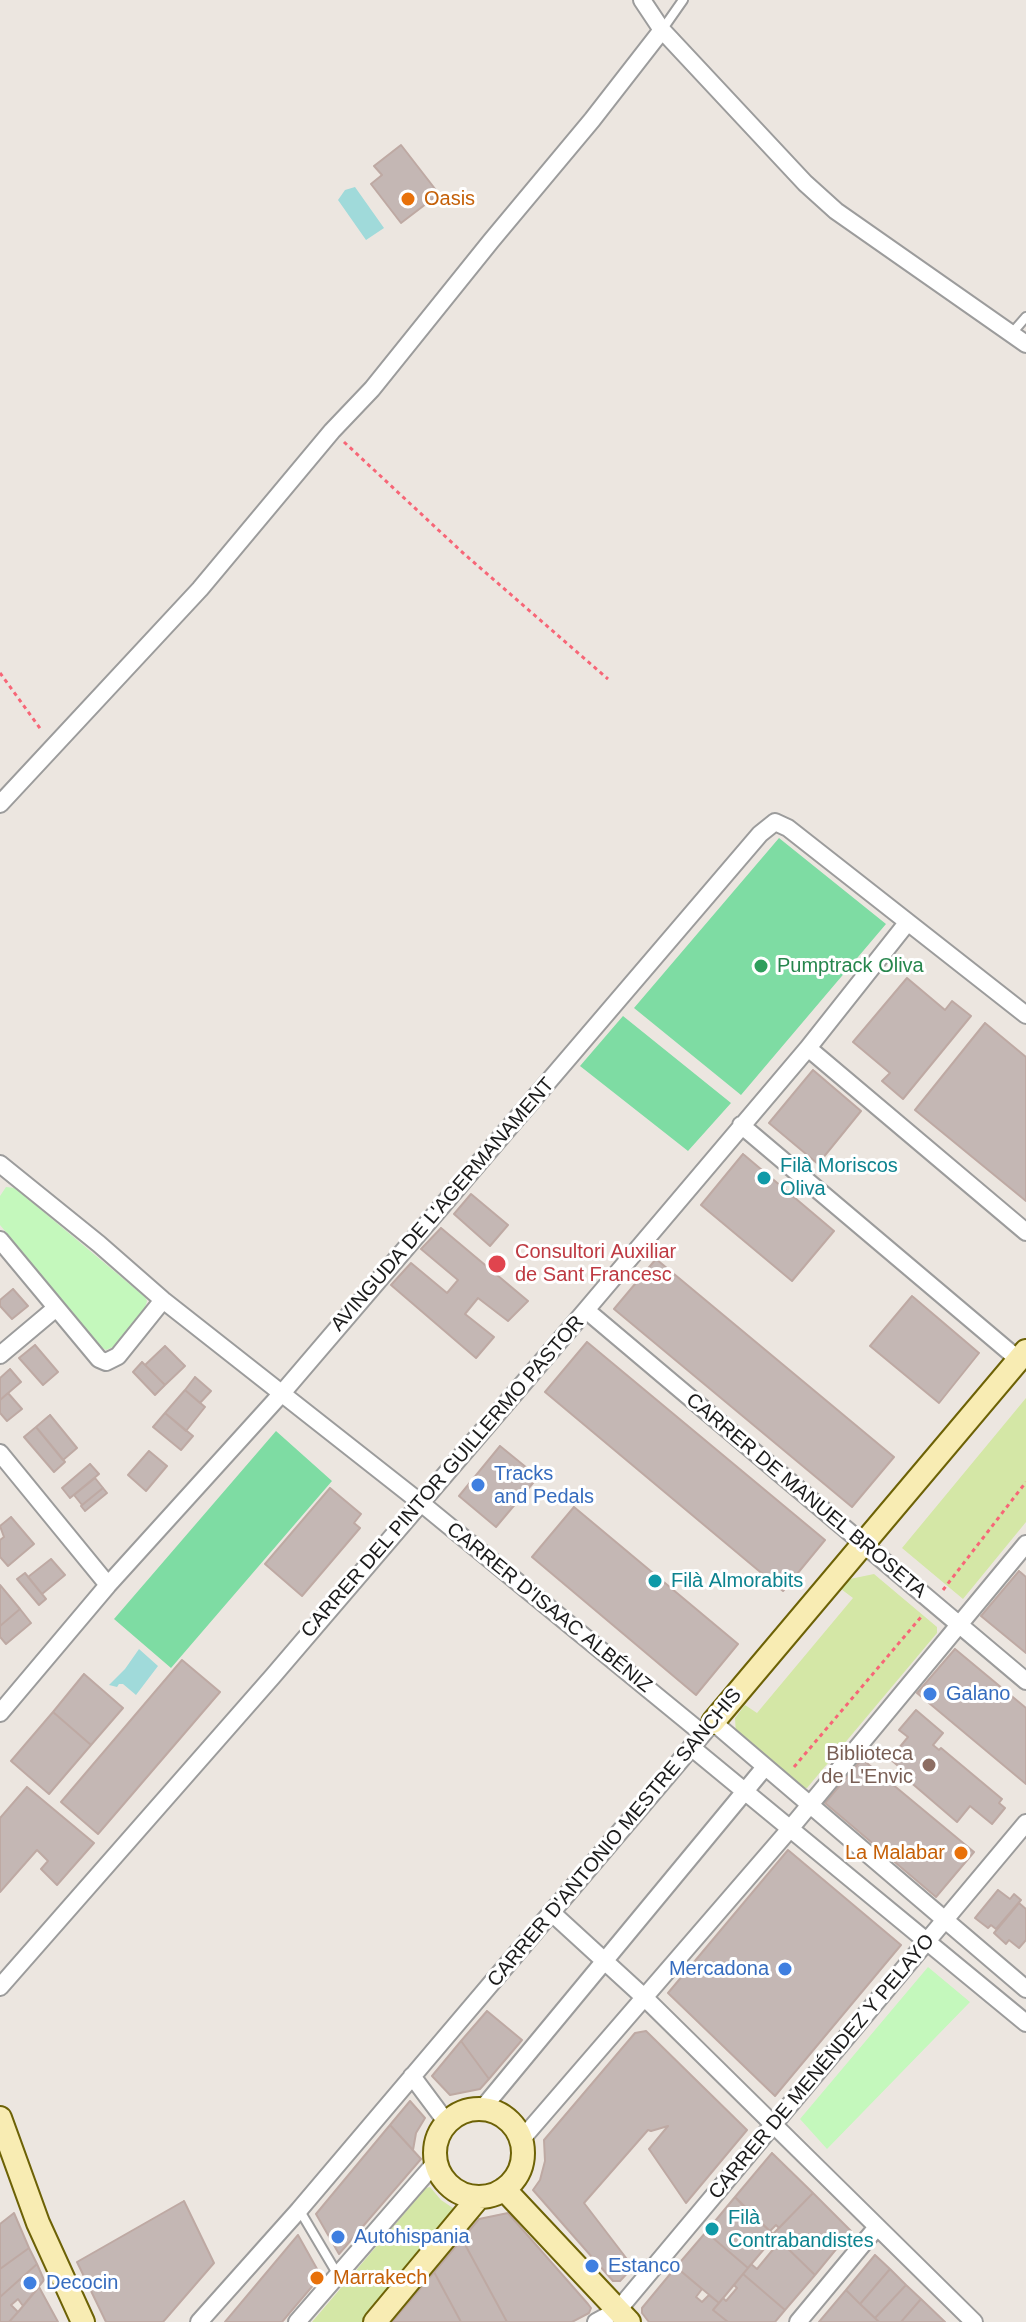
<!DOCTYPE html>
<html>
<head>
<meta charset="utf-8">
<style>
	body { margin:0 }
	canvas { display:block; background:#ece6e0 }
</style>
</head>
<body>
<canvas width="1026" height="2322"></canvas>
<script>
const ctx = document.querySelector('canvas').getContext('2d');
ctx.lineJoin = 'round';
function fill(path, color) {
  ctx.fillStyle = color;
  ctx.fill(path, 'evenodd');
}
function toPath(rows) {
  const path = new Path2D();
  for (const r of rows) {
    if (r.length === 3) {
      path.moveTo(r[0] + r[2], r[1]);
      path.arc(r[0], r[1], r[2], 0, 2 * Math.PI);
      continue;
    }
    path.moveTo(r[0], r[1]);
    for (let i = 2; i < r.length; i += 2) path.lineTo(r[i], r[i + 1]);
  }
  return path;
}
function stroke(path, color, width, dash) {
  ctx.strokeStyle = color;
  ctx.lineWidth = width;
  ctx.lineCap = dash ? 'butt' : 'round';
  ctx.setLineDash(dash || []);
  ctx.stroke(path);
}
function label(font, color, halo, rows, align = 'center') {
  ctx.font = font + ' Helvetica,sans-serif';
  ctx.lineWidth = 6;
  ctx.setLineDash([]);
  ctx.textBaseline = 'middle';
  ctx.strokeStyle = halo;
  ctx.fillStyle = color;
  for (const [text, x, y, turn = 0] of rows) {
    ctx.save();
    ctx.translate(x, y);
    ctx.rotate((+turn || 0) * Math.PI / 180);
    ctx.textAlign = isNaN(turn) ? turn : align;
    if (halo) ctx.strokeText(text, 0, 0);
    ctx.fillText(text, 0, 0);
    ctx.restore();
  }
}
fill(toPath([
	[1026,1398,1026,1522,963,1599,902,1548],
	[874,1574,937,1627,937,1633,807,1788,801,1789,736,1735,735,1718,745,1705,757,1713,853,1598,841,1589,850,1579],
	[430,2187,441,2200,453,2208,453,2215,363,2322,312,2322,426,2188]
]), '#d4e7a6');
fill(toPath([
	[6,1187,15,1188,145,1297,147,1301,144,1311,113,1347,106,1350,101,1347,0,1225,0,1196],
	[928,1967,970,2002,827,2149,800,2119]
]), '#c4f8bc');
fill(toPath([
	[779,838,886,924,741,1095,634,1008],
	[623,1016,731,1103,688,1151,580,1066],
	[276,1431,332,1481,171,1668,114,1619]
]), '#7edca3');
fill(toPath([
	[355,187,384,228,366,240,338,200,345,190],
	[139,1649,158,1666,136,1695,123,1684,119,1684,117,1687,109,1685,125,1669]
]), '#a0dada');
const building = toPath([
	[401,145,439,194,401,223,371,184,382,175,374,166,401,145],
	[907,978,945,1010,952,1001,971,1016,903,1099,882,1081,890,1073,853,1042,907,978],
	[985,1023,1026,1057,1026,1201,915,1110,985,1023],
	[813,1070,861,1111,818,1164,769,1123,813,1070],
	[743,1154,834,1231,792,1281,701,1205,743,1154],
	[471,1194,508,1225,490,1246,454,1214,471,1194],
	[441,1228,528,1301,508,1321,478,1298,465,1314,494,1337,476,1358,391,1285,411,1263,447,1293,458,1280,421,1249,441,1228],
	[656,1259,894,1457,852,1507,614,1309,656,1259],
	[13,1289,28,1306,12,1319,0,1306,0,1300,13,1289],
	[912,1296,979,1353,939,1403,870,1346,912,1296],
	[587,1342,825,1540,783,1591,545,1392,587,1342],
	[35,1345,58,1372,43,1385,19,1358,35,1345],
	[165,1346,185,1366,165,1385,145,1365,165,1346],
	[142,1362,165,1385,155,1395,133,1372,142,1362],
	[10,1369,21,1382,0,1400,0,1378,10,1369],
	[195,1377,211,1391,200,1403,185,1390,195,1377],
	[185,1390,205,1407,186,1431,165,1413,185,1390],
	[8,1393,22,1409,7,1421,0,1413,0,1400,8,1393],
	[165,1413,193,1436,181,1450,153,1427,165,1413],
	[50,1415,77,1448,63,1460,36,1427,50,1415],
	[36,1427,65,1462,54,1472,24,1437,36,1427],
	[500,1446,538,1477,496,1527,459,1496,500,1446],
	[149,1451,167,1466,146,1491,128,1475,149,1451],
	[90,1464,99,1474,70,1498,62,1488,90,1464],
	[95,1478,103,1488,82,1505,74,1495,95,1478],
	[103,1488,107,1493,85,1511,81,1506,103,1488],
	[330,1488,361,1514,354,1523,360,1528,302,1596,265,1564,330,1488],
	[574,1507,738,1644,696,1695,532,1557,574,1507],
	[11,1517,34,1544,8,1566,0,1557,0,1540,4,1537,0,1526,11,1517],
	[51,1559,65,1575,42,1594,28,1577,51,1559],
	[1019,1571,1026,1577,1026,1653,981,1616,1019,1571],
	[25,1573,46,1599,39,1605,17,1579,25,1573],
	[0,1585,20,1609,0,1626,0,1585],
	[20,1609,31,1623,6,1644,0,1637,0,1626,20,1609],
	[955,1649,1026,1708,1026,1784,917,1693,955,1649],
	[182,1660,220,1692,98,1834,61,1802,182,1660],
	[84,1674,123,1708,91,1745,53,1712,84,1674],
	[916,1710,943,1733,933,1745,939,1750,941,1748,1002,1799,999,1803,1005,1808,992,1824,970,1806,957,1822,901,1774,904,1771,890,1759,908,1737,899,1730,916,1710],
	[53,1712,91,1745,49,1794,11,1761,53,1712],
	[862,1759,974,1852,936,1897,825,1803,862,1759],
	[27,1787,94,1843,57,1885,41,1869,48,1861,37,1850,0,1892,0,1818,27,1787],
	[788,1850,901,1945,775,2096,668,1993,788,1850],
	[998,1890,1010,1899,1014,1894,1021,1900,996,1929,991,1925,988,1928,975,1918,998,1890],
	[1019,1903,1026,1909,1026,1940,1019,1948,1009,1940,1006,1944,994,1933,1019,1903],
	[487,2011,522,2040,489,2079,461,2041,487,2011],
	[646,2031,747,2130,686,2203,649,2149,668,2126,651,2131,648,2130,641,2138,584,2203,633,2267,620,2281,613,2281,533,2190,540,2180,545,2161,544,2140,635,2033,646,2031],
	[461,2041,489,2079,480,2089,450,2095,432,2076,461,2041],
	[410,2101,425,2118,416,2133,413,2150,390,2125,410,2101],
	[390,2125,421,2159,339,2254,316,2214,390,2125],
	[772,2153,813,2193,779,2228,776,2225,770,2231,754,2217,756,2214,750,2209,748,2211,735,2197,772,2153],
	[813,2193,851,2231,815,2275,783,2244,786,2242,783,2239,780,2241,773,2234,813,2193],
	[735,2197,775,2236,748,2268,706,2232,735,2197],
	[184,2201,214,2263,163,2322,106,2322,77,2262,184,2201],
	[14,2213,29,2248,0,2269,0,2224,14,2213],
	[508,2213,588,2304,591,2308,589,2313,572,2322,507,2322,462,2239,479,2219,508,2213],
	[706,2232,748,2268,719,2303,676,2267,706,2232],
	[298,2235,321,2276,282,2322,225,2322,298,2235],
	[462,2239,507,2322,461,2322,434,2272,462,2239],
	[780,2241,815,2275,785,2310,743,2274,751,2264,757,2269,780,2241],
	[29,2248,37,2264,0,2297,0,2269,29,2248],
	[875,2255,890,2269,860,2304,846,2290,875,2255],
	[37,2264,44,2280,23,2306,18,2299,11,2305,18,2312,9,2322,0,2322,0,2297,37,2264],
	[676,2267,702,2289,696,2297,702,2302,709,2295,719,2303,713,2310,728,2322,649,2322,642,2313,642,2308,676,2267],
	[890,2269,906,2285,875,2318,860,2304,890,2269],
	[434,2272,461,2322,392,2322,434,2272],
	[743,2274,785,2310,775,2322,728,2322,713,2310,723,2298,726,2301,737,2288,734,2285,743,2274],
	[906,2285,921,2299,901,2322,879,2322,875,2318,906,2285],
	[39,2287,58,2322,9,2322,18,2312,39,2287],
	[846,2290,860,2304,879,2322,819,2322,846,2290],
	[921,2299,945,2322,901,2322,921,2299]
]);
fill(building, '#c4b7b4');
stroke(building, '#bea9a3', 2);
const lane = toPath([
	[662,30,683,0],
	[1012,333,1026,317],
	[300,2211,338,2275]
]);
const street = toPath([
	[642,0,662,30,805,183,836,211,1026,344],
	[0,804,200,589,332,431,372,389,491,241,592,120,662,30],
	[808,1048,1026,1232],
	[741,1125,1019,1360],
	[0,1164,99,1244,163,1300,421,1503,703,1734],
	[0,1240,99,1359,106,1362,118,1356,163,1300],
	[586,1310,1026,1681],
	[0,1355,56,1308],
	[0,1453,108,1585],
	[0,1713,108,1585,283,1392,760,834,775,822,788,828,1026,1015],
	[691,1747,1026,2023],
	[551,1912,645,1998,974,2322],
	[0,1987,273,1676,586,1310,808,1048,907,923],
	[412,2076,447,2123],
	[482,2109,765,1767],
	[521,2140,789,1830,1026,1544],
	[199,2322,299,2210,713,1722,1026,1989],
	[297,2322,436,2162],
	[596,2322,618,2310,1026,1823],
	[798,2322,877,2227]
]);
const secondary = toPath([
	[713,1722,1026,1351],
	[479,2153,44],
	[0,2118,38,2223,83,2322],
	[504,2189,629,2322],
	[375,2322,479,2197]
]);
stroke(lane, '#9c9c9c', 12);
stroke(street, '#9c9c9c', 20);
stroke(secondary, '#6d6206', 26);
stroke(toPath([
	[344,442,462,552,608,679],
	[0,673,42,731],
	[943,1590,1026,1482],
	[794,1767,921,1617]
]), '#f76677', 3, [4, 4]);
stroke(lane, '#fff', 8);
stroke(street, '#fff', 16);
stroke(secondary, '#f8ecb3', 22);
for (const [x, y, r, color] of [
	[408,199,8,"#e8710a"],
	[761,966,8,"#2e9e5b"],
	[764,1178,8,"#0f9aa8"],
	[497,1264,10,"#e0444e"],
	[478,1485,8,"#3f7fe0"],
	[655,1581,8,"#0f9aa8"],
	[930,1694,8,"#3f7fe0"],
	[929,1765,8,"#8d6e63"],
	[961,1853,8,"#e8710a"],
	[785,1969,8,"#3f7fe0"],
	[712,2229,8,"#0f9aa8"],
	[338,2237,8,"#3f7fe0"],
	[592,2266,8,"#3f7fe0"],
	[317,2278,8,"#e8710a"],
	[30,2283,8,"#3f7fe0"]
]) {
  const dot = new Path2D();
  dot.arc(x, y, r, 0, 2 * Math.PI);
  ctx.fillStyle = color;
  ctx.fill(dot);
  stroke(dot, '#fff', 3);
}
label('20px', '#c56008', '#fff', [
	["Oasis",424,199],
	["La Malabar",945,1853,"right"],
	["Marrakech",333,2278]
], 'left');
label('20px', '#27864d', '#fff', [
	["Pumptrack Oliva",777,966]
], 'left');
label('20px', '#0d838f', '#fff', [
	["Filà Moriscos",780,1166],
	["Oliva",780,1189],
	["Filà Almorabits",671,1581],
	["Filà",728,2218],
	["Contrabandistes",728,2241]
], 'left');
label('20px', '#1b1b1b', '#fff', [
	["AVINGUDA DE L'AGERMANAMENT",443,1205,-49],
	["CARRER DEL PINTOR GUILLERMO PASTOR",443,1477,-49],
	["CARRER DE MANUEL BROSETA",806,1496,40],
	["CARRER D'ISAAC ALBÉNIZ",549,1608,39],
	["CARRER D'ANTONIO MESTRE SANCHIS",615,1838,-50],
	["CARRER DE MENÉNDEZ Y PELAYO",822,2067,-50]
]);
label('20px', '#be3a42', '#fff', [
	["Consultori Auxiliar",515,1252],
	["de Sant Francesc",515,1275]
], 'left');
label('20px', '#366cbe', '#fff', [
	["Tracks",494,1474],
	["and Pedals",494,1497],
	["Galano",946,1694],
	["Mercadona",769,1969,"right"],
	["Autohispania",354,2237],
	["Estanco",608,2266],
	["Decocin",46,2283]
], 'left');
label('20px', '#785e54', '#fff', [
	["Biblioteca",913,1754],
	["de L'Envic",913,1777]
], 'right');
</script>
</body>
</html>
